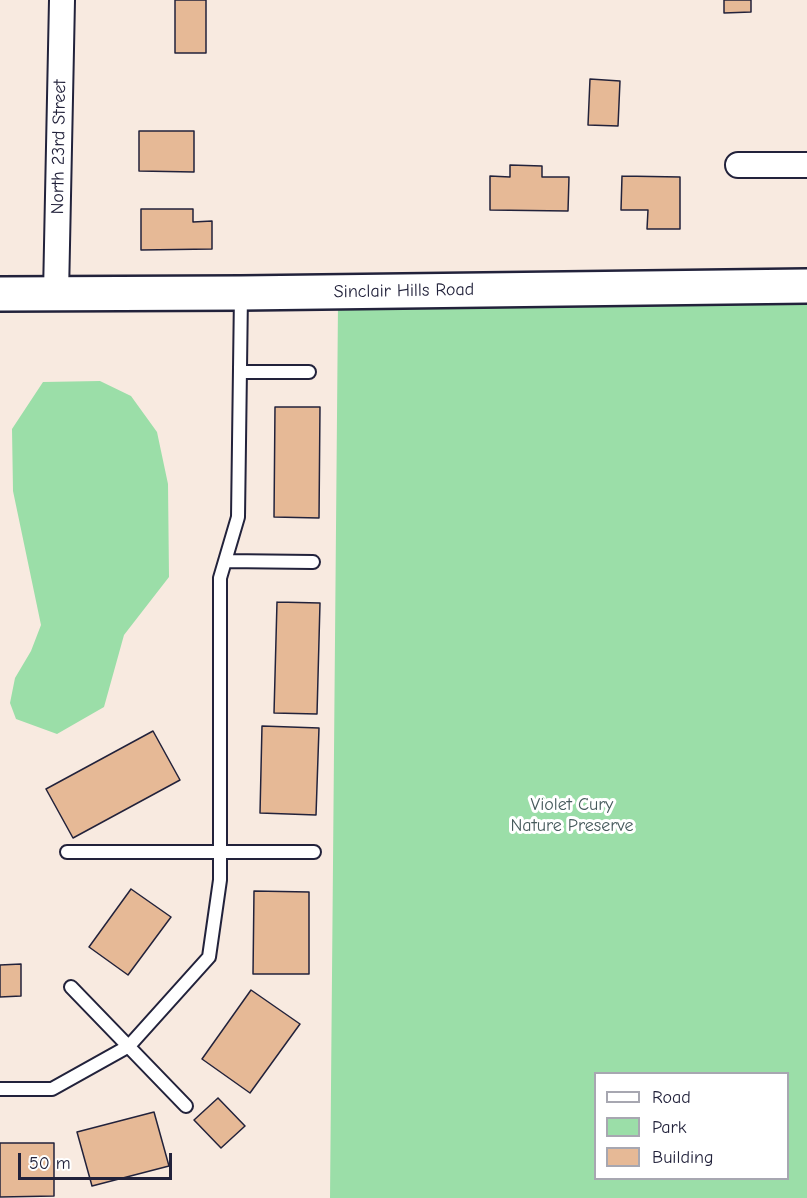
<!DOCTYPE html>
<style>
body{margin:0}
#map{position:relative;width:807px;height:1198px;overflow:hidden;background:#f8eae0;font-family:"Comic Neue",sans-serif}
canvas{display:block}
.legend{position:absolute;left:594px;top:1072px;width:195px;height:108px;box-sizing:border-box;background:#fff;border:2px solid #a7a7b1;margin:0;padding:8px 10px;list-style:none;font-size:18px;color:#22223b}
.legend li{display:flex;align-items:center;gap:12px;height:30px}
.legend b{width:30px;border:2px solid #a7a7b1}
.scale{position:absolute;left:18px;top:1153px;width:154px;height:27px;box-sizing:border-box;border:3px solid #22223b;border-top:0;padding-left:8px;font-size:18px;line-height:21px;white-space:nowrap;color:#22223b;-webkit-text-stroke:4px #fff;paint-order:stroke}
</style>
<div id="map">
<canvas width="807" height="1198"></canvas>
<ul class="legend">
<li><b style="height:8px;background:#fff"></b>Road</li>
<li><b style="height:16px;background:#9bdea8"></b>Park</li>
<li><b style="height:16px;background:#e6b996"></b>Building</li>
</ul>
<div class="scale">50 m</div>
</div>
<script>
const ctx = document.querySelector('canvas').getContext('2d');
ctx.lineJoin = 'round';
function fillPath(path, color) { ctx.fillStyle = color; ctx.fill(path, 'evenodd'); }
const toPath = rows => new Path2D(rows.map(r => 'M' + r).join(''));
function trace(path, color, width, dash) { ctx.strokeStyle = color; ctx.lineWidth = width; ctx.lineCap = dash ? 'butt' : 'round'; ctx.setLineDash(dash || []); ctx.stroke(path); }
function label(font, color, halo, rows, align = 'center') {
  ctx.font = font + ' "Comic Neue",sans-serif'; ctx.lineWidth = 6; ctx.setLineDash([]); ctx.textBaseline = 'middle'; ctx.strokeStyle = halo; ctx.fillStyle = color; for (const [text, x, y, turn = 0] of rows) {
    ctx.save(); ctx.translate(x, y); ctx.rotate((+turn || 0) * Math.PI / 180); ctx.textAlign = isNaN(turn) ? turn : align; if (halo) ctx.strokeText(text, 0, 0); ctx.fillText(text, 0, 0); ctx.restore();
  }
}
fillPath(toPath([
 [807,288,807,1198,330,1198,338,304],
 [596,1074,788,1074,788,1178,596,1178],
 [100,381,131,396,157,432,168,484,169,577,124,635,104,707,57,734,16,719,10,703,15,678,31,651,41,625,13,491,12,429,43,382]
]), '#9bdea8');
const building = toPath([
 [175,0,206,0,206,53,175,53,175,0],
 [724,0,751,0,751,12,724,13,724,0],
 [590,79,620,81,618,126,588,125,590,79],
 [139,131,194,131,194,172,139,171,139,131],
 [510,165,542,166,542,177,569,177,568,211,490,210,490,176,510,177,510,165],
 [622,176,680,177,680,229,647,229,648,210,621,210,622,176],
 [141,209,193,209,193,222,212,221,212,249,141,250,141,209],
 [275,407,320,407,319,518,274,517,275,407],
 [277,602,320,603,317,714,274,713,277,602],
 [262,726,319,728,316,815,260,813,262,726],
 [153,731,180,780,73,838,46,789,153,731],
 [131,889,171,917,128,975,89,947,131,889],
 [254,891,309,892,309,974,253,974,254,891],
 [21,964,21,996,0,997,0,965,21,964],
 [251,990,300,1024,250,1093,202,1059,251,990],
 [218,1098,245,1126,221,1148,194,1120,218,1098],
 [154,1112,169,1166,92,1186,77,1132,154,1112],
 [0,1143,54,1143,54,1196,0,1197,0,1143]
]);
fillPath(building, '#e6b996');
trace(building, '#22223b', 1.5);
const lane = toPath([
 [240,372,309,372],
 [225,561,313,562],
 [67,852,314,852],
 [71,987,186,1106],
 [0,1089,52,1089,129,1046,209,957,220,880,220,578,238,517,241,294]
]);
const street = toPath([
 [738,165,807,165],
 [56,294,62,0]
]);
const secondary = toPath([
 [0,294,241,293,807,286]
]);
trace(lane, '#22223b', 16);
trace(street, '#22223b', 28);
trace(secondary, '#22223b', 38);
trace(lane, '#fff', 12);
trace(street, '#fff', 24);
trace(secondary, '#fff', 33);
label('18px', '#22223b', '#fff', [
 ["North 23rd Street",59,147,-89],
 ["Sinclair Hills Road",404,291,-1]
]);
label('18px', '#465a5c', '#fff', [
 ["Violet Cury",572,805],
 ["Nature Preserve",572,826]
]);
</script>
